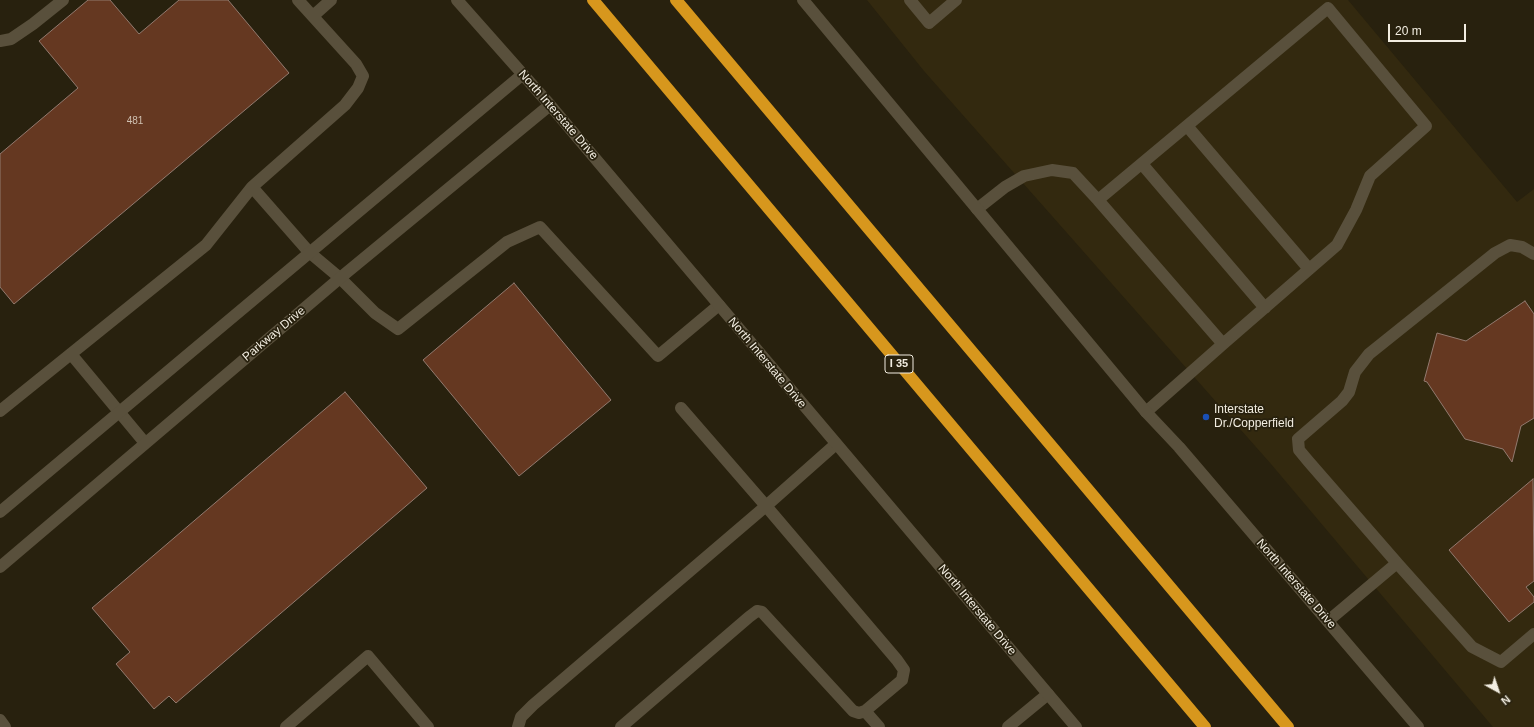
<!DOCTYPE html>
<style>
body{margin:0}
#map{position:relative;width:1534px;height:727px;overflow:hidden;background:#28210e;font-family:Arial,sans-serif}
canvas{display:block}
.north{position:absolute;left:1478px;top:671px;width:40px;height:40px;-webkit-text-stroke:3px #28210e;paint-order:stroke;rotate:140deg;font-size:11px;font-weight:700;line-height:16px;text-align:center;color:#f2ede1}
.north::after{content:'';display:block;margin:auto;width:14px;height:18px;background:#f2ede1;clip-path:polygon(50% 0,100% 100%,50% 72%,0 100%)}
.scale{position:absolute;left:1388px;top:24px;width:78px;height:18px;box-sizing:border-box;border:2px solid #f2ede1;border-top:0;padding-left:5px;font-size:12px;line-height:14px;white-space:nowrap;color:#f2ede1;-webkit-text-stroke:3px #28210e;paint-order:stroke}
</style>
<div id="map">
<canvas width="1534" height="727"></canvas>
<div class="north">N</div>
<div class="scale">20 m</div>
</div>
<script>
const ctx = document.querySelector('canvas').getContext('2d');
ctx.lineJoin = 'round';
function fillPath(path, color) { ctx.fillStyle = color; ctx.fill(path, 'evenodd'); }
const toPath = rows => new Path2D(rows.map(r => 'M' + r).join(''));
function trace(path, color, width, dash) { ctx.strokeStyle = color; ctx.lineWidth = width; ctx.lineCap = dash ? 'butt' : 'round'; ctx.setLineDash(dash || []); ctx.stroke(path); }
function label(font, color, halo, rows, align = 'center') {
  ctx.font = font + ' Arial,sans-serif'; ctx.lineWidth = 3.5; ctx.setLineDash([]); ctx.textBaseline = 'middle'; ctx.strokeStyle = halo; ctx.fillStyle = color; for (const [text, x, y, turn = 0] of rows) {
    ctx.save(); ctx.translate(x, y); ctx.rotate((+turn || 0) * Math.PI / 180); ctx.textAlign = isNaN(turn) ? turn : align; if (halo) ctx.strokeText(text, 0, 0); ctx.fillText(text, 0, 0); ctx.restore();
  }
}
fillPath(toPath([
 [867,0,1348,0,1517,202,1534,189,1534,727,1493,727,1271,464,924,71]
]), '#33290f');
const building = toPath([
 [88,0,110,0,139,34,179,0,228,0,289,73,14,304,0,287,0,154,78,88,39,41,88,0],
 [514,283,611,400,519,476,423,360,514,283],
 [1525,301,1534,314,1534,418,1521,426,1512,462,1503,449,1465,439,1427,382,1424,381,1437,333,1466,341,1525,301],
 [345,392,427,488,176,703,169,696,154,709,116,664,130,652,92,608,345,392],
 [1533,479,1534,581,1526,587,1534,597,1534,602,1509,622,1449,550,1533,479]
]);
fillPath(building, '#653821');
trace(building, '#927a6f', 1);
trace(toPath([
 [298,0,356,64,363,76,358,88,345,105,252,187,309,252,340,278,375,313,398,329,507,242,540,227,658,356,719,305],
 [910,0,929,23,956,0],
 [313,16,331,0],
 [0,41,11,39,33,24,63,0],
 [1187,126,1309,269],
 [1142,164,1265,308],
 [1098,200,1328,8,1426,126,1370,176,1356,210,1337,245,1223,344],
 [977,209,1005,187,1024,176,1052,170,1073,173,1098,200,1223,344,1146,412],
 [71,354,145,443],
 [0,411,206,245,252,187],
 [1397,563,1309,462,1299,450,1298,439,1342,401,1349,392,1355,372,1369,354,1495,253,1510,245,1522,247,1534,254],
 [1328,621,1397,563,1472,647,1501,662,1534,634],
 [865,711,879,727],
 [286,727,368,656,428,727],
 [518,727,521,717,533,705,766,506,681,408],
 [621,727,749,617,757,611,762,612,853,711,859,713,865,711,902,680,904,670,897,660,766,506,836,444],
 [1008,727,1048,694]
]), '#59503c', 12);
trace(toPath([
 [0,720,5,727]
]), '#59503c', 12);
trace(toPath([
 [457,0,550,105,1076,727],
 [803,0,1146,412,1179,447,1418,727],
 [0,512,523,74],
 [0,567,340,278,550,105]
]), '#59503c', 12);
trace(toPath([
 [593,0,1205,727],
 [676,0,1288,727]
]), '#d7971d', 12);
for (const [x, y, r, color] of [
 [1206,417,4,"#1a4fb4"]
]) { const dot = new Path2D(); dot.arc(x, y, r, 0, 2 * Math.PI); ctx.fillStyle = color; ctx.fill(dot); trace(dot, '#28210e', 1.5); }
label('10px', '#cfc0b1', null, [
 ["481",135,121]
]);
for (const [x, y, w] of [
 [899,364,28]
]) { const box = new Path2D(); box.roundRect(x - w / 2, y - 9, w, 18, 3); ctx.fillStyle = '#28210e'; ctx.fill(box); trace(box, '#f2ede1', 1); }
label('bold 11px', '#f2ede1', null, [
 ["I 35",899,364]
]);
label('12px', '#f2ede1', '#28210e', [
 ["North Interstate Drive",558,115,49],
 ["Parkway Drive",274,334,-40],
 ["North Interstate Drive",767,363,50],
 ["North Interstate Drive",1296,584,49],
 ["North Interstate Drive",977,610,50]
]);
label('12px', '#f2ede1', '#28210e', [
 ["Interstate",1214,410],
 ["Dr./Copperfield",1214,424]
], 'left');
</script>
